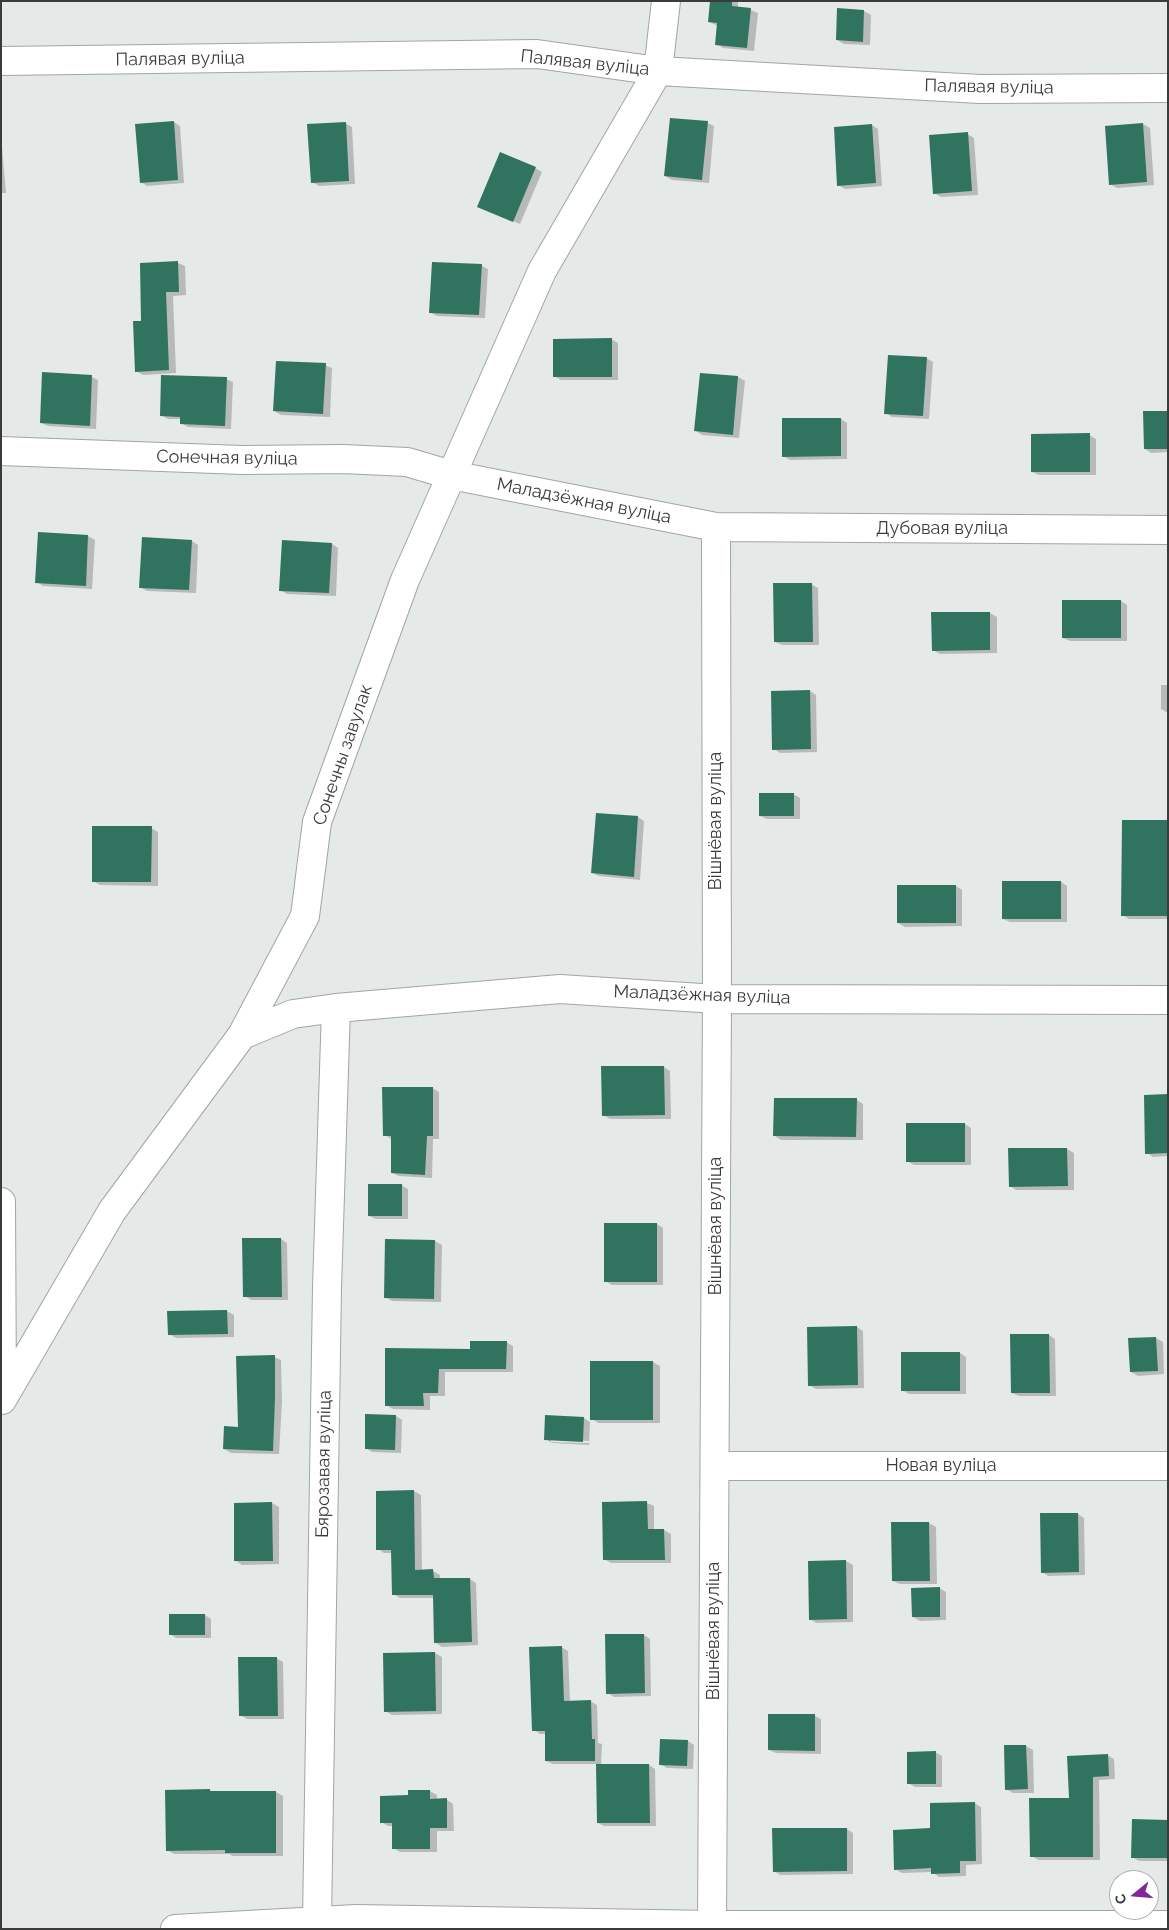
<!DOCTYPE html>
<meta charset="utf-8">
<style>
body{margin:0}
#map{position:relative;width:1169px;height:1930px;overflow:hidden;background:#e5e9e7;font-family:Raleway,sans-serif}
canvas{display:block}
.frame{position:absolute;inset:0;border:2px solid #3a3b3b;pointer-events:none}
.north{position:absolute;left:1109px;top:1870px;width:50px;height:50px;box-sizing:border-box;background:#fff;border:1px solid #b0b1b1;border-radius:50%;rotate:253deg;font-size:14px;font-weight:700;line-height:20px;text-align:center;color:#3a3b3b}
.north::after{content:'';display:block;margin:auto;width:18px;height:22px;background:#822895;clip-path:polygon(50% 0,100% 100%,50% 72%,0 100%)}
</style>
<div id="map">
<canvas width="1169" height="1930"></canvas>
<div class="frame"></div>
<div class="north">С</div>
</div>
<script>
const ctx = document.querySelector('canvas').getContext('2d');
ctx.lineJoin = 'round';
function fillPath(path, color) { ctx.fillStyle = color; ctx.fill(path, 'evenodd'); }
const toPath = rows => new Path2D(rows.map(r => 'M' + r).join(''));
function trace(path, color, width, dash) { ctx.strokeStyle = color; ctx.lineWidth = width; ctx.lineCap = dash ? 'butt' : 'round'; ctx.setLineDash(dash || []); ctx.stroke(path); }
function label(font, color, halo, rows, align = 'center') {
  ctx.font = font + ' Raleway,sans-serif'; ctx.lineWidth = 5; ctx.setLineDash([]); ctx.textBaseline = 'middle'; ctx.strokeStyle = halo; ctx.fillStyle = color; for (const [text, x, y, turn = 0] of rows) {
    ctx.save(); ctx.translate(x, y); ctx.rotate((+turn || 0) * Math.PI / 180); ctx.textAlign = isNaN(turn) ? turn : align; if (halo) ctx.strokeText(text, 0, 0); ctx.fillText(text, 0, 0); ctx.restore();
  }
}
fillPath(toPath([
 [712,1,738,1,738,8,751,10,758,13,754,51,723,48,716,44,718,26,709,22],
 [838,10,864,11,871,15,870,45,844,44,837,40],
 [174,122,180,126,184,183,147,186,141,182],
 [345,123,352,127,355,184,319,186,312,182],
 [707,123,714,126,709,183,672,180,665,176],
 [1143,124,1150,128,1154,185,1117,188,1110,184],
 [872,125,878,129,882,186,845,189,838,185],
 [967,134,974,138,978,195,941,197,934,193],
 [1,136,6,193,1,193],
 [535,168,542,172,520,224,486,210],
 [178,263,185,266,186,295,173,296,176,373,143,375,136,371,142,322,141,264],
 [482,266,488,269,485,318,437,316,430,312],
 [611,339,618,343,618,380,561,380,554,376],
 [926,358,933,362,929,419,892,417,886,413],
 [325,365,332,368,330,417,281,415,274,411],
 [701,374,738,377,745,381,739,438,702,435,696,431],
 [92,377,98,380,96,429,48,426,41,423],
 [226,379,233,382,231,429,188,427,181,423,181,419,168,419,161,415],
 [1168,412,1168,452,1151,453,1145,449],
 [841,419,847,423,847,459,790,460,783,456],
 [1089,435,1096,439,1096,475,1039,475,1032,472],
 [88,536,95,540,92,589,43,586,37,582],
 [192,541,198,545,196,593,147,591,140,587],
 [332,544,338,548,336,596,287,594,280,590],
 [811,584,818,588,819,645,782,645,775,642],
 [1121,601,1127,605,1127,641,1070,641,1063,638],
 [933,613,990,613,997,617,997,653,940,654,933,650],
 [1161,685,1168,685,1168,713,1161,709],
 [810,691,816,695,817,752,780,753,774,749],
 [793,794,800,798,800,819,767,819,760,816],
 [638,817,644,821,640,880,599,876,592,873],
 [1168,821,1168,919,1129,919,1122,915],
 [151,828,158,832,158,886,100,885,93,881],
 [1061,882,1067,886,1067,922,1010,922,1003,919],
 [956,886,962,890,962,926,905,927,898,923],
 [664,1067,670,1071,671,1119,610,1119,603,1115],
 [432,1088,439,1092,439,1139,433,1139,432,1178,399,1176,392,1173,391,1139,385,1135],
 [1168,1095,1168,1156,1153,1157,1147,1153],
 [857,1100,863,1104,863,1140,781,1140,775,1136],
 [965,1124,971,1128,971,1165,914,1165,907,1161],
 [1067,1149,1074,1153,1074,1190,1016,1190,1010,1186],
 [401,1185,408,1189,408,1219,376,1219,369,1216],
 [657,1224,663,1228,663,1285,612,1285,605,1281],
 [281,1239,287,1243,288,1300,251,1300,245,1296],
 [435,1241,442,1245,441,1302,392,1301,385,1297],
 [227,1311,234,1315,234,1337,176,1338,169,1334],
 [857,1327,863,1331,864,1388,816,1389,809,1385],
 [1049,1335,1055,1339,1056,1396,1019,1396,1012,1393],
 [1156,1338,1163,1342,1164,1374,1138,1376,1131,1372],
 [506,1342,513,1346,513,1372,445,1372,445,1396,430,1396,430,1410,393,1409,386,1405,386,1349,471,1350],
 [960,1353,966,1357,966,1394,909,1394,902,1390],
 [274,1357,281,1360,282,1402,279,1454,231,1453,224,1449,239,1428],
 [592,1362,653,1362,660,1366,660,1423,598,1423,592,1419],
 [396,1416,402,1420,401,1453,372,1452,366,1448],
 [584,1418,590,1422,589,1445,552,1443,546,1439],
 [551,1439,589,1441,589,1443,551,1442],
 [414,1491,421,1495,422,1571,433,1571,440,1575,440,1579,470,1579,476,1583,478,1645,442,1647,436,1643,434,1598,400,1598,393,1594,392,1553,384,1553,378,1549,377,1492],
 [272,1503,279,1507,279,1564,242,1565,236,1561],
 [647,1503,654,1506,654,1530,664,1530,671,1534,671,1563,611,1563,604,1559],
 [1078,1514,1084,1518,1085,1575,1048,1576,1042,1572],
 [892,1523,929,1523,936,1527,937,1584,900,1584,893,1581],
 [846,1561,853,1565,853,1622,816,1623,810,1619],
 [939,1588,946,1592,946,1620,920,1621,913,1617],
 [205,1615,211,1619,211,1638,176,1638,170,1634],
 [644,1635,650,1639,651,1696,614,1697,608,1693],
 [561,1647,568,1651,570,1702,590,1701,597,1705,598,1743,602,1744,601,1766,649,1765,655,1769,656,1826,604,1826,598,1823,597,1764,553,1764,546,1761,546,1734,540,1734,534,1730],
 [435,1653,442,1657,442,1714,392,1715,385,1711],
 [276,1658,283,1662,284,1719,247,1719,240,1715],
 [815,1716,821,1719,821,1754,776,1753,769,1750],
 [688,1741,694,1745,693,1769,667,1768,660,1764],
 [1005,1746,1026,1746,1033,1750,1034,1793,1013,1793,1006,1789],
 [935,1752,942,1756,942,1787,915,1787,908,1783],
 [1107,1755,1114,1759,1115,1779,1099,1780,1100,1860,1038,1860,1032,1856,1070,1799],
 [210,1790,213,1792,276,1792,283,1796,283,1856,233,1856,229,1854,174,1854,167,1850],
 [410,1791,430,1791,437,1795,437,1800,447,1800,453,1804,454,1831,437,1831,437,1852,400,1852,393,1848,393,1826,388,1826,381,1822,410,1797],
 [974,1803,981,1807,982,1864,966,1865,966,1876,939,1877,932,1872,902,1873,895,1869,932,1830],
 [1168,1821,1168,1861,1139,1861,1132,1857],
 [847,1829,853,1833,853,1874,780,1875,774,1871]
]), '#0003');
fillPath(toPath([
 [710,1,732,1,732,6,751,8,747,48,715,45,717,23,708,22],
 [837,8,864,10,863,42,836,40],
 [670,118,708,121,702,180,664,176],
 [174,121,178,180,140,183,135,124],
 [346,122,349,181,311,183,307,124],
 [1143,123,1147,182,1109,185,1105,126],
 [872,124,876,183,837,186,834,127],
 [968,132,972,191,933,194,929,135],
 [500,152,536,167,513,222,477,207],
 [178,261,179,292,166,292,169,370,135,372,133,321,141,321,140,263],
 [432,262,482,264,479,315,429,313],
 [612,338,612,377,553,377,553,339],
 [888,355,927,357,923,416,884,414],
 [276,361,326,363,323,414,273,411],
 [42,372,92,375,90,426,40,423],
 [700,373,738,376,733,435,694,431],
 [161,375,227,377,225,426,180,424,180,417,160,416],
 [1143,411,1168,411,1168,449,1144,449],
 [782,418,841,418,841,456,782,457],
 [1090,433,1090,472,1031,472,1031,434],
 [38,532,88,535,86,586,35,583],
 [142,537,192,540,189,590,139,588],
 [282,540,332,543,329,593,279,591],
 [773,583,812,583,813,642,774,642],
 [1062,600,1121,600,1121,638,1062,638],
 [931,612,990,612,990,650,932,651],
 [810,690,811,749,772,750,771,691],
 [759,793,794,793,794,816,759,816],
 [596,813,638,816,634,877,591,873],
 [1122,820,1168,820,1168,916,1121,916],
 [92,826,152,826,151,882,92,882],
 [1002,881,1061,881,1061,919,1002,919],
 [897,885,956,885,956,923,897,923],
 [601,1066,664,1066,665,1115,602,1116],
 [382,1087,433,1087,433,1136,427,1136,425,1175,391,1173,391,1136,383,1136],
 [1168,1094,1168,1153,1145,1154,1144,1095],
 [774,1098,857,1098,856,1137,773,1136],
 [906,1123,965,1123,965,1162,906,1162],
 [1008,1148,1067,1148,1068,1186,1009,1187],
 [368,1184,402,1184,402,1216,368,1216],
 [604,1223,657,1223,657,1282,604,1282],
 [242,1238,281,1238,282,1297,243,1297],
 [385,1239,435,1240,434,1299,384,1298],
 [227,1310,228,1334,168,1335,167,1311],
 [857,1326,858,1385,808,1386,807,1327],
 [1010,1334,1049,1334,1050,1393,1011,1393],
 [1156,1337,1158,1371,1130,1372,1128,1338],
 [470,1341,507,1341,506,1369,439,1369,438,1393,423,1393,424,1406,385,1406,385,1348,470,1349],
 [901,1352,960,1352,960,1391,901,1391],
 [275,1355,275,1398,273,1451,223,1449,224,1426,238,1427,236,1356],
 [590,1361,653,1361,653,1420,590,1420],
 [365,1414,396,1415,395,1450,365,1449],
 [545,1415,584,1417,583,1442,544,1440],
 [414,1490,415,1570,433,1569,434,1578,470,1578,472,1642,434,1643,433,1595,392,1595,391,1550,376,1550,376,1491],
 [647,1501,648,1529,664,1529,665,1560,603,1560,602,1502],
 [272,1502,273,1561,234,1561,234,1503],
 [1040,1513,1078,1513,1079,1572,1041,1573],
 [891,1522,929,1522,930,1581,892,1581],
 [846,1560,847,1619,809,1620,808,1561],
 [940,1587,940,1617,912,1617,911,1588],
 [169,1614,205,1614,205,1635,169,1635],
 [605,1634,644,1634,645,1693,606,1694],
 [562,1646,564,1701,591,1700,592,1739,595,1739,595,1761,545,1761,545,1731,532,1731,529,1647],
 [435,1652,436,1711,384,1712,383,1653],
 [238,1657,277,1657,278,1716,239,1716],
 [768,1714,815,1714,815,1751,768,1750],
 [660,1739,688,1740,687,1766,659,1765],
 [1004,1745,1026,1745,1028,1789,1005,1790],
 [936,1751,936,1784,907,1784,907,1752],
 [1108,1754,1109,1776,1093,1777,1093,1857,1030,1857,1029,1798,1069,1798,1067,1756],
 [596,1764,649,1764,650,1823,597,1823],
 [210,1789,210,1791,276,1791,276,1853,225,1853,225,1850,166,1851,165,1790],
 [408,1790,430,1790,430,1799,447,1798,447,1828,430,1828,430,1849,392,1849,392,1823,380,1823,380,1796,408,1795],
 [975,1802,976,1861,960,1861,960,1873,931,1874,931,1868,894,1870,893,1830,930,1828,930,1803],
 [1132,1819,1168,1820,1168,1858,1131,1858],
 [772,1828,847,1828,847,1871,773,1872]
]), '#30745f');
const minor = toPath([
 [1,61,537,54,658,71,980,89,1168,88],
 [1,451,242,460,343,459,407,462,451,475,716,527,1168,530],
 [242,1035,293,1014,336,1008,560,989,717,999,1168,1000],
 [1,1202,2,1400],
 [2,1400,112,1211,242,1035,305,916,317,822,405,580,542,271,658,71,666,1],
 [715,1466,1168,1466],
 [317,1921,327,1288,336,1008],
 [712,1925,717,999,716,527],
 [175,1929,356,1919,712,1925,1168,1925]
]);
trace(minor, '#a1a5a3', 30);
trace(minor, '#fff', 28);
label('18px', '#3a3b3b', '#fff', [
 ["Палявая вуліца",180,59,-1],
 ["Палявая вуліца",585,63,6],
 ["Палявая вуліца",989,87,1],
 ["Сонечная вуліца",227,458,1],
 ["Маладзёжная вуліца",584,501,11],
 ["Дубовая вуліца",942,529],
 ["Сонечны завулак",343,755,-71],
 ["Вішнёвая вуліца",716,821,-90],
 ["Маладзёжная вуліца",702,995,2],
 ["Вішнёвая вуліца",716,1226,-90],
 ["Бярозавая вуліца",324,1464,-89],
 ["Новая вуліца",941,1466],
 ["Вішнёвая вуліца",714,1631,-90]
]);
</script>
